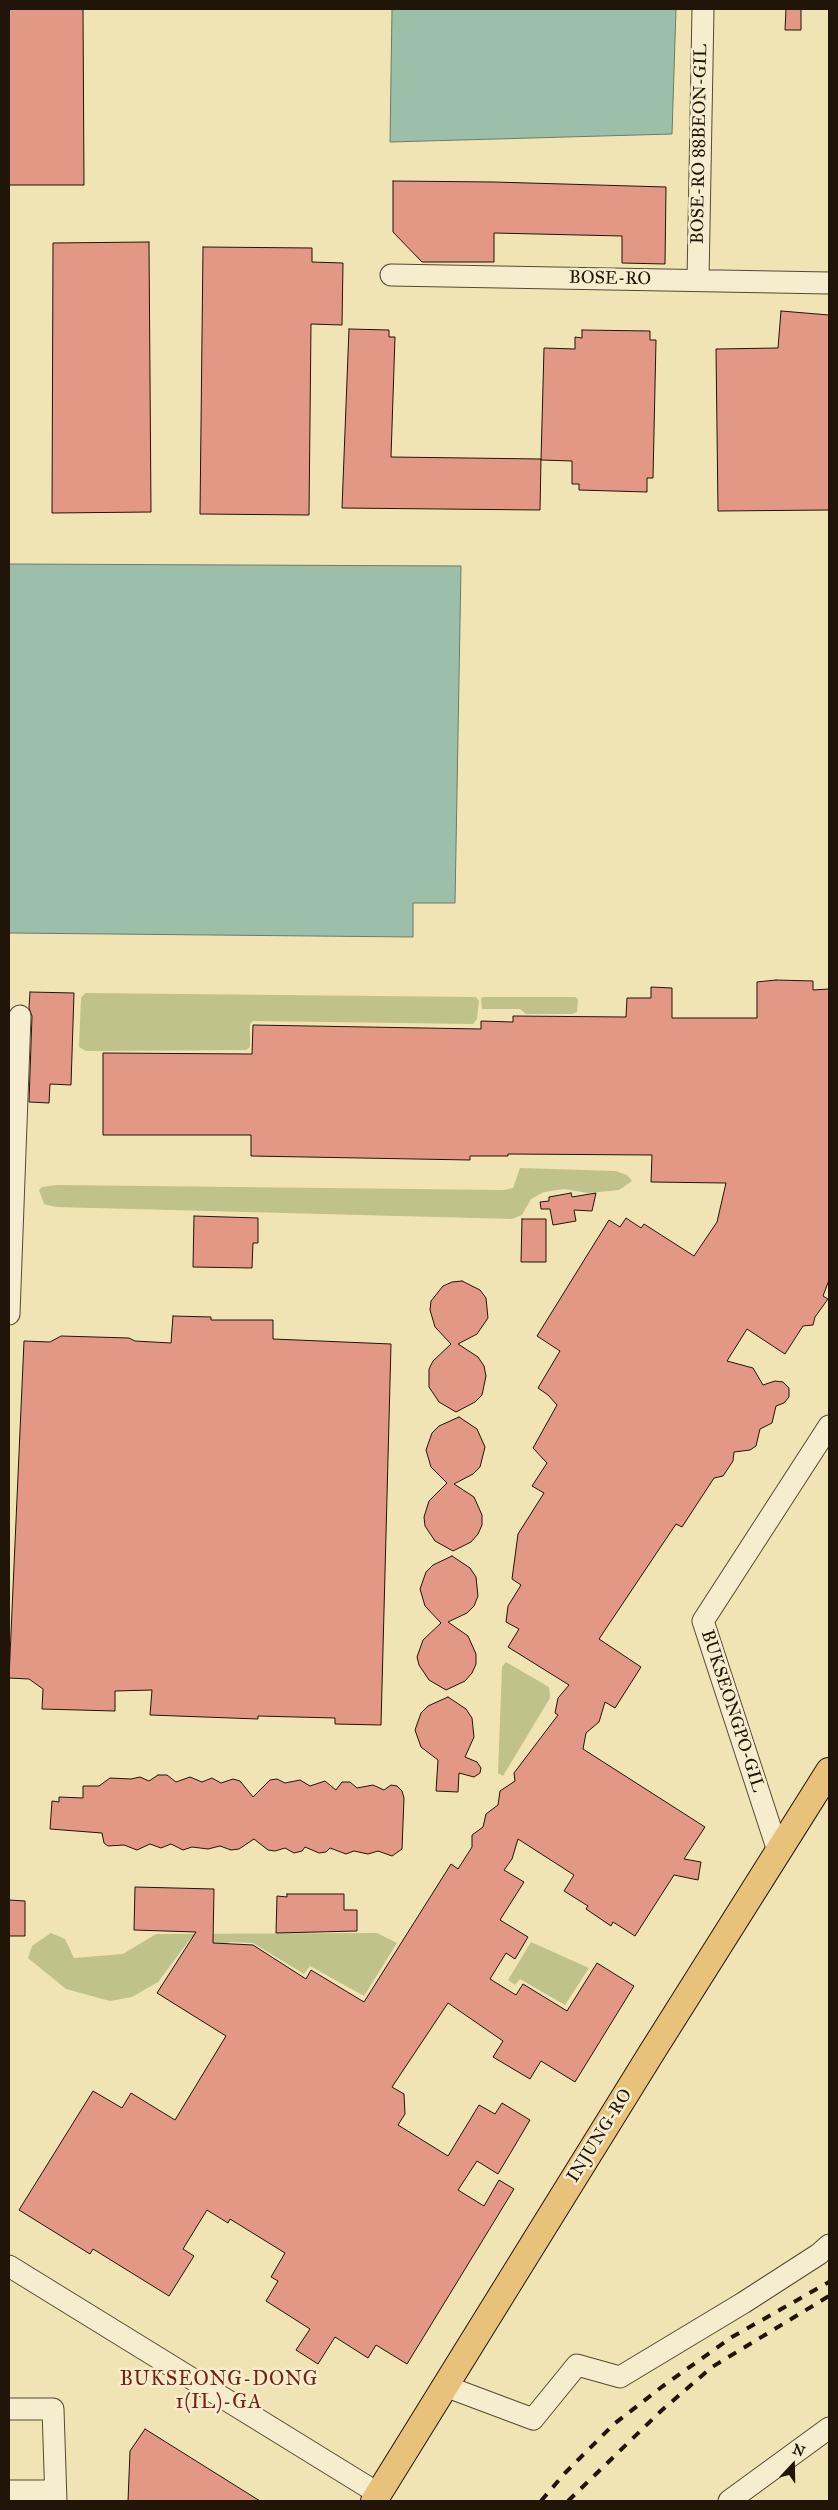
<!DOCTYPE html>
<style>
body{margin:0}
#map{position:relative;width:838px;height:2510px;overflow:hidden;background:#f1e4b4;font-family:"IM FELL Great Primer",serif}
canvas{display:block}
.frame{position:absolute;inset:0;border:10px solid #201508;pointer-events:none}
.north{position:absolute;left:768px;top:2440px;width:50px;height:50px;-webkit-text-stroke:4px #f6edce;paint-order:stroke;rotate:21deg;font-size:14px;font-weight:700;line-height:20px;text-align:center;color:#201508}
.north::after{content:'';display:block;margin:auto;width:18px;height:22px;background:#201508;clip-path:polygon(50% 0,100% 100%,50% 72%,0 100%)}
</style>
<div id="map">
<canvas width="838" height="2510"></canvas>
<div class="frame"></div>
<div class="north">N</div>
</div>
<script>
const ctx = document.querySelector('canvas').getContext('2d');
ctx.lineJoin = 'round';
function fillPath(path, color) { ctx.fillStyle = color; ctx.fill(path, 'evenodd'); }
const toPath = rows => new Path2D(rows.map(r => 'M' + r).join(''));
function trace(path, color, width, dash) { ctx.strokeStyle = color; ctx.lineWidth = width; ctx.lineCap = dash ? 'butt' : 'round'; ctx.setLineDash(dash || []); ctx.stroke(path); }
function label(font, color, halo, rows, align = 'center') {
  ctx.font = font + ' "IM FELL Great Primer",serif'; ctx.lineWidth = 5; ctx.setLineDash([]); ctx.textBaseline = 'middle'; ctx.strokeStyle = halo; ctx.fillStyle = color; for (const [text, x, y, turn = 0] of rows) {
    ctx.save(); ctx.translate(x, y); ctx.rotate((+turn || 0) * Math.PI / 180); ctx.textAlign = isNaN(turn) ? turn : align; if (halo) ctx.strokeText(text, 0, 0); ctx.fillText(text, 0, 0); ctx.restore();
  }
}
fillPath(toPath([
 [85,993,476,997,479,1001,477,1019,473,1024,253,1021,250,1024,250,1047,246,1050,86,1051,79,1047,81,998],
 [483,997,575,997,578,999,577,1012,572,1014,526,1014,520,1009,482,1009,481,999],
 [520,1168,616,1171,627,1175,632,1181,619,1190,588,1193,564,1189,544,1192,531,1199,522,1215,512,1219,56,1207,44,1204,39,1190,42,1187,57,1185,504,1190,513,1188],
 [506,1662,549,1687,550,1698,503,1776,498,1773,502,1667],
 [51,1933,65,1939,74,1958,123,1954,156,1934,377,1933,397,1943,364,1996,310,1966,304,1974,253,1943,229,1942,220,1955,191,1938,158,1982,132,1997,110,2001,66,1989,28,1958,32,1946],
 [531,1942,589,1968,565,2005,520,1979,515,1985,508,1980]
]), '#bfc28a');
const water = toPath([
 [392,9,676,9,672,134,390,142,392,9],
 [9,564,461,566,455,903,413,903,413,937,10,933,9,937,9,564]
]);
fillPath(water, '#9bbfa9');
trace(water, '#6a7b69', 1);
const building = toPath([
 [9,9,83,9,84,185,9,185,9,9],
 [786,9,801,9,801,30,785,30,786,9],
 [393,181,494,182,666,187,665,264,622,263,622,236,494,233,494,262,422,262,393,232,393,181],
 [149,242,151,512,52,513,53,243,149,242],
 [203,247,312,248,312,262,343,263,342,325,311,324,309,515,200,514,203,247],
 [781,311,829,315,829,510,718,511,716,349,778,348,781,311],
 [349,329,389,330,389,337,395,337,391,457,541,459,540,510,342,508,349,329],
 [582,330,650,331,650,340,656,340,653,478,647,478,647,492,579,490,579,484,572,484,572,461,541,460,544,348,575,349,575,337,582,338,582,330],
 [776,980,813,981,813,990,829,989,829,1280,823,1296,828,1299,815,1317,813,1325,803,1326,785,1354,747,1329,727,1361,753,1368,763,1385,775,1381,783,1382,789,1388,789,1397,784,1403,776,1406,772,1423,760,1429,756,1446,750,1450,734,1452,733,1461,723,1476,714,1478,682,1527,676,1524,599,1639,641,1667,615,1708,605,1702,599,1722,586,1733,583,1749,705,1827,684,1859,701,1862,698,1880,674,1875,635,1936,613,1922,611,1926,586,1909,588,1906,564,1891,574,1875,518,1839,512,1859,504,1870,524,1882,500,1920,528,1937,515,1959,506,1953,490,1979,516,1995,523,1984,567,2011,597,1963,634,1986,575,2082,541,2061,530,2079,493,2057,503,2041,448,2003,392,2087,404,2094,405,2114,398,2125,448,2156,479,2105,495,2114,502,2103,530,2120,498,2174,477,2161,458,2190,484,2206,499,2180,514,2189,407,2364,376,2345,368,2358,335,2337,318,2364,296,2350,310,2329,266,2301,278,2281,271,2277,285,2253,230,2219,228,2223,207,2210,183,2249,194,2256,169,2296,93,2249,90,2254,19,2210,93,2091,122,2108,131,2093,175,2120,226,2036,157,1993,196,1932,134,1930,135,1887,214,1889,213,1943,253,1945,306,1979,311,1970,364,2002,451,1864,458,1869,472,1847,472,1835,483,1827,486,1814,498,1805,500,1791,515,1781,514,1773,558,1715,555,1713,558,1698,569,1685,508,1647,519,1629,506,1622,508,1606,521,1585,512,1579,518,1534,544,1493,532,1486,547,1463,533,1448,557,1405,548,1395,538,1388,560,1351,537,1336,609,1220,620,1227,626,1218,641,1228,644,1224,694,1256,717,1222,726,1183,651,1182,652,1155,508,1154,508,1156,470,1156,470,1160,251,1156,251,1135,103,1135,103,1053,252,1054,253,1025,481,1029,481,1021,513,1022,513,1016,626,1017,627,998,651,998,651,987,672,988,672,1018,757,1018,757,982,776,980],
 [30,992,74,993,71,1085,50,1084,49,1103,29,1102,32,1016,29,1008,30,992],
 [571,1193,572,1197,596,1193,592,1211,574,1210,576,1221,553,1225,550,1209,541,1209,540,1202,549,1201,549,1197,571,1193],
 [194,1216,258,1218,258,1243,253,1243,252,1268,193,1267,194,1216],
 [522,1219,546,1219,546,1262,521,1262,522,1219],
 [462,1281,480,1290,486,1298,488,1318,477,1334,458,1344,478,1357,484,1366,486,1376,482,1395,475,1402,456,1412,439,1402,429,1387,429,1369,433,1361,451,1344,435,1327,430,1310,431,1301,443,1286,452,1282,462,1281],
 [173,1316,211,1317,211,1320,273,1320,273,1339,391,1344,381,1725,335,1724,335,1718,258,1716,258,1719,150,1715,152,1690,115,1691,115,1711,42,1709,43,1689,29,1679,9,1678,24,1341,50,1342,61,1336,129,1338,135,1341,171,1343,173,1316],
 [459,1417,477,1429,485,1447,480,1467,473,1474,454,1484,474,1497,482,1515,482,1525,478,1534,471,1542,453,1551,435,1541,425,1526,424,1517,429,1501,447,1483,431,1467,426,1450,432,1433,439,1426,459,1417],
 [452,1556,470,1568,476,1577,478,1596,474,1606,467,1613,448,1622,468,1636,476,1654,476,1664,472,1673,465,1681,446,1690,429,1680,419,1665,417,1657,423,1640,441,1623,425,1606,420,1589,426,1572,433,1565,452,1556],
 [448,1697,466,1709,472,1718,474,1737,465,1757,477,1762,481,1768,480,1773,474,1777,459,1773,458,1792,436,1791,438,1760,421,1747,415,1730,421,1713,428,1706,448,1697],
 [158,1775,167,1775,176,1782,190,1777,202,1782,212,1778,221,1783,233,1779,240,1781,253,1797,270,1780,277,1779,285,1783,300,1780,310,1786,325,1781,336,1790,342,1782,350,1782,357,1788,373,1785,384,1790,391,1785,397,1786,402,1791,404,1798,402,1849,392,1856,378,1851,368,1854,354,1851,346,1854,330,1848,326,1852,319,1853,305,1847,302,1851,294,1853,285,1848,275,1851,268,1850,254,1839,239,1849,231,1850,220,1846,208,1849,192,1847,183,1850,171,1844,161,1848,150,1844,137,1850,124,1845,108,1846,104,1843,102,1833,50,1829,52,1801,59,1802,59,1797,83,1798,83,1786,99,1786,110,1778,131,1779,140,1777,149,1781,158,1775],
 [287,1894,344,1894,344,1910,357,1910,357,1931,276,1933,277,1896,287,1897,287,1894],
 [9,1900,25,1901,25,1936,9,1936,9,1900],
 [145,2429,260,2501,128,2501,130,2451,145,2429]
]);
fillPath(building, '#e39785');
trace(building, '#201508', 1);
const minor = toPath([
 [391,275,829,283],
 [698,280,703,9],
 [9,1314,20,1016],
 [778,1851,703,1621,829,1426],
 [9,2266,379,2494],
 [445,2386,533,2419,577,2365,620,2377,743,2303,819,2254,829,2245],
 [9,2409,53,2409,56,2501],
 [9,2491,55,2491],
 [729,2501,829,2428]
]);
const major = toPath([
 [374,2501,652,2052,829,1771]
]);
trace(minor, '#544933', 23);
trace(major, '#201508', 28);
trace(minor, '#f6edce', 21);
trace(major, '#e8c27a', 26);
trace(toPath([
 [541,2501,565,2473,614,2424,663,2386,732,2337,829,2282],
 [568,2501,661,2411,712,2367,829,2296]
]), '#201508', 4, [9, 9]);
label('18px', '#201508', '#f6edce', [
 ["BOSE-RO 88BEON-GIL",700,144,-89],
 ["BOSE-RO",610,279,1],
 ["BUKSEONGPO-GIL",732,1711,72],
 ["INJUNG-RO",600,2136,-58]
]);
ctx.letterSpacing = '1px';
label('20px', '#7a1f14', '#f6edce', [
 ["BUKSEONG-DONG",219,2380],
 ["1(IL)-GA",219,2403]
]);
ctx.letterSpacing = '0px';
</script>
